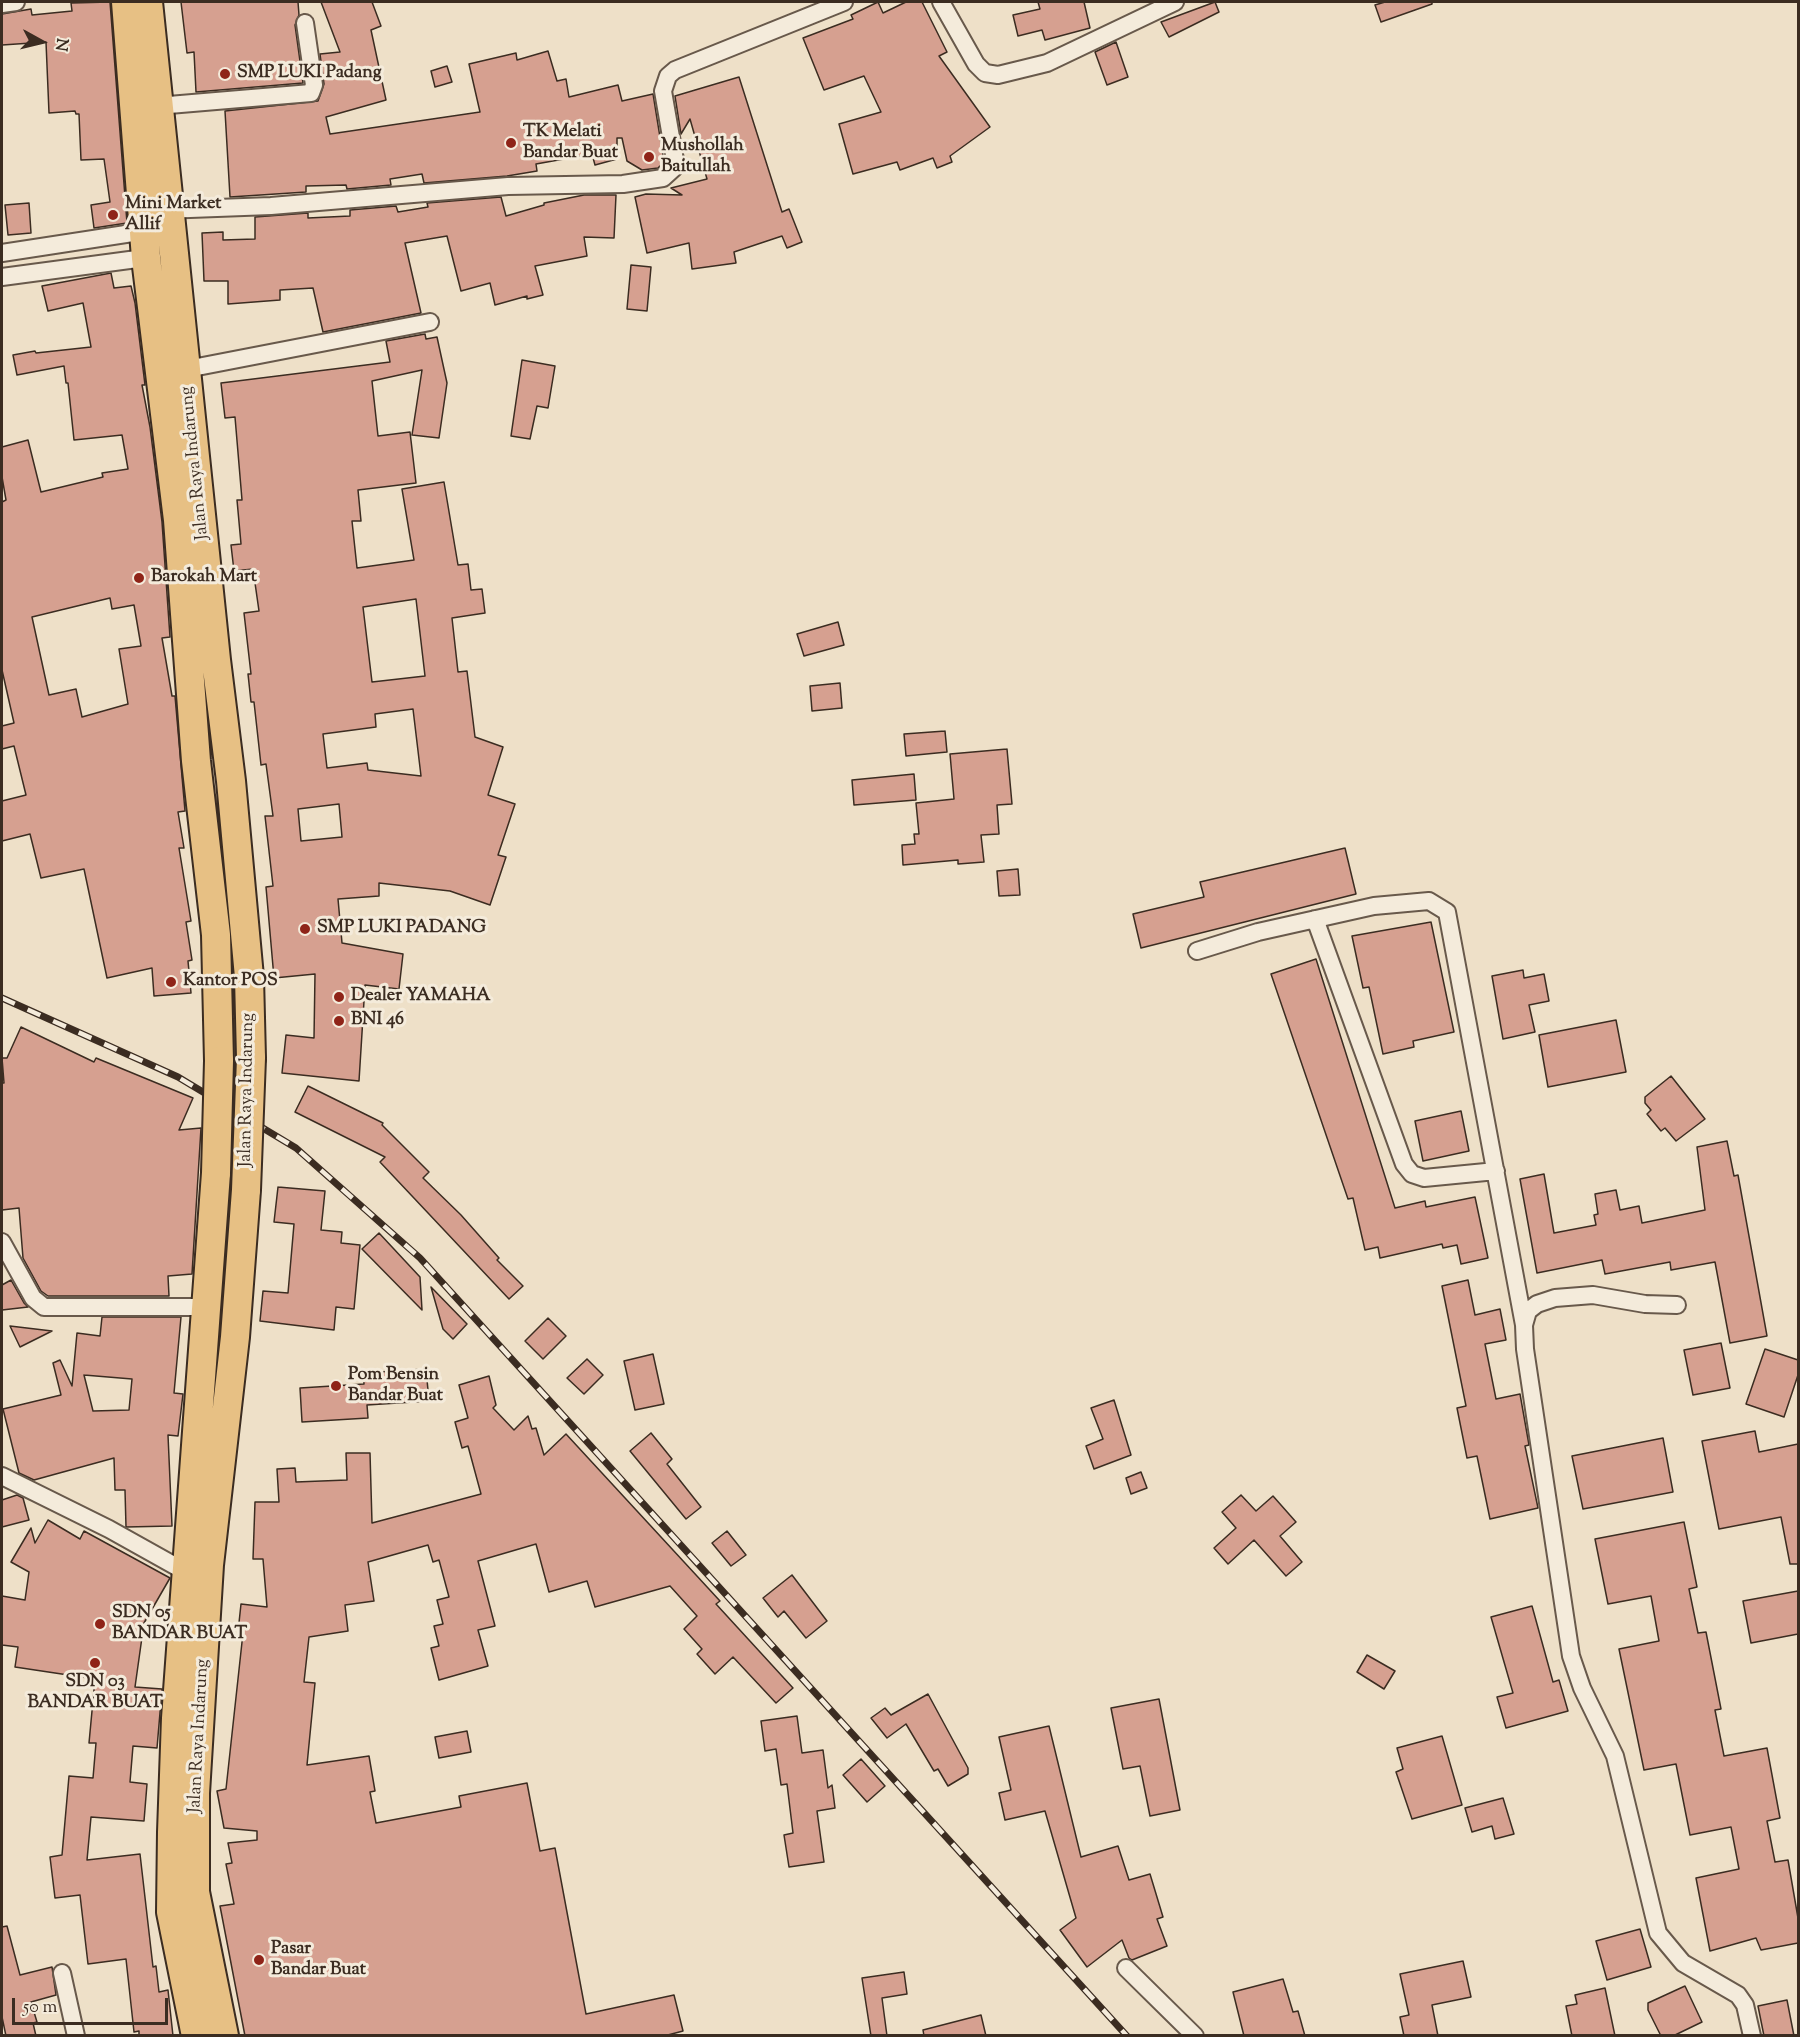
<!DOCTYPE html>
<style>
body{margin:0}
#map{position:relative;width:1800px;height:2037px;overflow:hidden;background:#eee0c8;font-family:"Sorts Mill Goudy",serif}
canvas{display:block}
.frame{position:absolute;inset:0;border:3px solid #3b2c21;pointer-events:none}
.north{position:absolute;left:12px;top:12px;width:60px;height:60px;-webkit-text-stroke:4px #f4ebdb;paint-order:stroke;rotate:98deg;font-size:16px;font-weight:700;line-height:24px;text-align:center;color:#3b2c21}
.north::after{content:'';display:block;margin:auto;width:21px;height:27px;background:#3b2c21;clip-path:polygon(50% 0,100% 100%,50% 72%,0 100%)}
.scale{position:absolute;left:12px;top:1998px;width:156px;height:27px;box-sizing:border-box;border:3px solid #3b2c21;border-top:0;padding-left:8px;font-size:18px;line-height:21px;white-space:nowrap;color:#3b2c21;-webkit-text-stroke:4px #f4ebdb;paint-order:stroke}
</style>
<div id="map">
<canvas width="1800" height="2037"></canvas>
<div class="frame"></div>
<div class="north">N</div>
<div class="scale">50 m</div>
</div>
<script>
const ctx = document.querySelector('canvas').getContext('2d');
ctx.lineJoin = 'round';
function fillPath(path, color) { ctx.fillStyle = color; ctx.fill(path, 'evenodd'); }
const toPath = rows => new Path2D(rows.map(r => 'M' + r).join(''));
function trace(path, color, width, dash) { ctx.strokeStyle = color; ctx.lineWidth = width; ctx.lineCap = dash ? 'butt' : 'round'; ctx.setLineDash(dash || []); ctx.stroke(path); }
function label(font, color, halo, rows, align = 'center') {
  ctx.font = font + ' "Sorts Mill Goudy",serif'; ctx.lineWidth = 6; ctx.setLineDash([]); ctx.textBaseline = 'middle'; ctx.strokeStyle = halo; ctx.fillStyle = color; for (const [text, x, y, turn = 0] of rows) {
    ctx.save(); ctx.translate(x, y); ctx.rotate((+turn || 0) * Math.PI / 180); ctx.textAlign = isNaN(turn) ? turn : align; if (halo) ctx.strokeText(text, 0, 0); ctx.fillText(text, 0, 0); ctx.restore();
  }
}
const building = toPath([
 [110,2,127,223,94,228,91,205,110,202,104,159,81,160,79,114,76,114,75,111,49,113,46,42,2,45,2,14,31,9,32,15,72,11,71,3,110,2],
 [181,2,298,2,299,15,295,25,303,83,196,92,194,52,187,53,181,2],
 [321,2,372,2,381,26,371,30,386,100,326,117,330,134,480,112,469,64,516,53,517,60,548,51,557,81,566,79,569,97,618,85,622,101,653,94,664,162,658,168,642,170,627,161,622,138,617,138,617,159,595,165,592,154,536,164,537,171,507,176,424,183,422,174,390,179,391,185,347,189,346,185,306,186,306,192,230,197,225,111,318,101,324,84,320,54,340,52,321,2],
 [878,2,883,13,906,2,922,2,947,52,939,56,990,127,950,156,952,162,937,168,933,158,900,170,897,162,853,174,839,124,881,112,864,76,824,90,803,38,853,19,851,15,878,2],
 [1038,2,1084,2,1090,28,1045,40,1042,30,1018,36,1013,15,1040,9,1038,2],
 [1215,2,1219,12,1169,37,1161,22,1215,2],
 [1385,2,1432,2,1432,4,1381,22,1375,5,1385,2],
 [1116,42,1128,77,1107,85,1095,52,1116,42],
 [447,66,452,82,435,87,431,71,447,66],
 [739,77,782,212,789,209,802,242,787,248,782,236,734,252,736,263,692,269,689,243,647,253,635,197,646,194,682,195,671,188,707,179,690,119,681,134,675,96,739,77],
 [584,195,616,195,614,238,584,237,587,256,535,266,543,295,527,299,527,296,495,305,490,283,461,291,447,236,405,243,421,313,323,332,313,288,280,290,280,300,228,304,228,281,204,281,202,233,223,232,223,240,255,239,255,217,308,213,308,218,350,216,350,210,396,206,398,212,428,207,427,203,501,197,506,216,544,205,544,203,584,195],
 [29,203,31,233,8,235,5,205,29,203],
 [631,265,651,267,647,311,627,309,631,265],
 [111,273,114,288,131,286,135,303,145,385,142,385,150,427,162,522,170,637,162,638,172,696,175,696,185,811,178,812,184,848,179,848,191,921,186,922,192,960,188,961,191,993,154,996,152,968,107,978,84,869,41,878,30,834,2,841,2,801,26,795,14,746,2,749,2,726,14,723,2,670,2,502,6,500,2,477,2,447,28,440,41,492,103,477,102,473,128,469,122,435,74,440,68,383,66,383,64,366,17,375,13,355,35,351,36,353,91,347,83,303,48,311,42,286,111,273],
 [110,598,112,609,134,605,141,646,119,649,128,704,82,717,76,689,49,695,32,617,110,598],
 [425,334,426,339,437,337,447,383,439,438,412,435,422,370,372,381,378,436,410,432,416,483,358,490,361,521,352,521,357,568,414,560,402,489,444,482,458,565,468,564,471,590,482,589,485,613,452,618,458,672,467,671,475,737,503,747,488,795,515,804,498,855,506,857,490,905,450,891,379,883,379,896,338,899,342,943,403,954,399,989,365,985,359,1081,282,1073,286,1035,314,1038,315,974,274,978,266,887,273,886,265,816,273,816,266,764,261,765,254,702,251,702,248,674,251,674,244,613,259,611,253,569,234,571,231,545,241,544,237,500,242,500,235,417,225,418,221,383,390,362,386,341,425,334],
 [416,599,425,676,372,682,363,607,416,599],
 [413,709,421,776,368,770,367,763,327,768,323,734,376,727,375,714,413,709],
 [339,804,342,837,301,841,298,809,339,804],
 [522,360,555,366,548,408,537,406,530,439,511,436,522,360],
 [838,622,844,645,804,656,797,634,838,622],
 [840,683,842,708,812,711,810,686,840,683],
 [945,731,947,752,906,756,904,734,945,731],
 [1007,749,1012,804,997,805,999,834,981,835,984,862,958,864,958,860,903,865,902,845,915,844,914,834,919,834,916,803,954,799,950,754,1007,749],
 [914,774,916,800,854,805,852,780,914,774],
 [1345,848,1356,894,1141,948,1133,914,1204,897,1200,882,1345,848],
 [1018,869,1020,895,999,896,997,871,1018,869],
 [1431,922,1454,1032,1413,1041,1414,1047,1383,1054,1369,987,1363,988,1352,936,1431,922],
 [1316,959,1395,1208,1425,1201,1426,1207,1475,1197,1488,1258,1461,1264,1457,1245,1443,1248,1442,1244,1380,1258,1378,1247,1365,1250,1353,1198,1348,1199,1271,974,1316,959],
 [1523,970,1524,978,1544,974,1549,1001,1529,1005,1535,1032,1503,1039,1492,976,1523,970],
 [1616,1020,1626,1072,1548,1087,1539,1035,1616,1020],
 [21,1027,94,1062,96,1058,193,1098,179,1130,201,1128,192,1274,168,1276,169,1296,48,1296,41,1291,23,1258,19,1208,2,1210,2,1083,4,1083,2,1058,7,1058,21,1027],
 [1671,1076,1705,1119,1676,1141,1665,1128,1661,1131,1647,1114,1651,1110,1645,1103,1645,1097,1671,1076],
 [308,1086,383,1123,382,1125,429,1172,423,1178,461,1215,499,1258,497,1260,523,1286,509,1299,380,1162,385,1157,295,1112,308,1086],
 [1461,1111,1469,1151,1423,1161,1415,1121,1461,1111],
 [1727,1141,1734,1176,1738,1175,1767,1336,1730,1343,1715,1262,1671,1270,1670,1262,1605,1274,1602,1260,1537,1273,1520,1179,1544,1174,1554,1233,1596,1225,1594,1215,1598,1214,1595,1194,1616,1190,1620,1210,1639,1206,1642,1223,1705,1210,1697,1147,1727,1141],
 [278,1187,325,1191,321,1230,342,1232,341,1243,360,1245,354,1309,336,1307,334,1330,260,1321,263,1291,288,1293,294,1224,274,1222,278,1187],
 [379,1233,420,1277,422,1310,362,1249,379,1233],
 [11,1280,24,1303,28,1307,2,1310,2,1285,11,1280],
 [1468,1280,1475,1315,1500,1309,1506,1340,1485,1344,1496,1399,1520,1394,1529,1445,1525,1446,1538,1508,1490,1519,1477,1456,1467,1458,1457,1408,1466,1406,1442,1286,1468,1280],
 [431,1287,467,1324,453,1339,443,1329,431,1287],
 [102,1317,181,1317,174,1393,183,1394,178,1436,168,1435,172,1526,126,1527,125,1490,115,1490,114,1458,34,1480,19,1473,3,1409,61,1395,53,1363,60,1360,72,1386,77,1333,100,1336,102,1317],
 [84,1375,132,1379,129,1410,93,1411,84,1375],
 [548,1318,566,1336,543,1359,525,1341,548,1318],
 [10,1326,52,1331,20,1347,10,1326],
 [1721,1343,1730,1388,1693,1395,1684,1350,1721,1343],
 [1765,1349,1798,1360,1798,1375,1784,1417,1746,1404,1765,1349],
 [653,1354,664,1404,635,1410,624,1361,653,1354],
 [587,1359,603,1375,584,1394,567,1378,587,1359],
 [426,1369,429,1401,367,1405,368,1418,302,1422,300,1388,364,1384,363,1373,426,1369],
 [489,1376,496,1405,493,1408,514,1430,528,1416,532,1429,536,1428,544,1455,566,1434,720,1601,716,1604,793,1688,776,1703,733,1657,715,1674,697,1654,702,1649,684,1629,697,1616,670,1586,595,1607,587,1581,549,1592,536,1544,478,1561,495,1626,478,1630,488,1666,439,1680,431,1648,439,1646,434,1626,443,1624,437,1600,449,1597,439,1560,433,1562,428,1545,368,1562,374,1601,345,1605,348,1631,309,1637,304,1682,315,1683,307,1765,369,1756,375,1791,370,1792,376,1823,461,1807,459,1796,527,1783,540,1851,555,1848,586,2014,674,1995,683,2031,664,2036,245,2036,220,1906,234,1904,226,1864,232,1863,228,1843,257,1840,257,1831,224,1828,217,1791,226,1789,243,1633,238,1632,241,1604,267,1607,263,1559,253,1559,255,1502,279,1502,277,1469,295,1468,296,1482,347,1480,346,1453,370,1453,372,1523,481,1494,468,1446,462,1448,455,1422,468,1418,459,1385,489,1376],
 [1114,1400,1131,1455,1094,1469,1086,1446,1103,1439,1091,1408,1114,1400],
 [1755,1431,1759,1452,1798,1444,1798,1564,1790,1564,1781,1517,1719,1529,1702,1441,1755,1431],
 [651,1433,672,1459,667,1464,701,1507,686,1519,630,1451,651,1433],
 [1663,1438,1673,1492,1583,1509,1572,1456,1663,1438],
 [1141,1472,1147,1488,1131,1494,1126,1478,1141,1472],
 [17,1495,23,1498,29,1520,2,1527,2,1500,17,1495],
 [1241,1495,1256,1511,1273,1496,1296,1522,1280,1536,1302,1562,1286,1576,1254,1540,1228,1564,1214,1548,1236,1528,1222,1512,1241,1495],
 [48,1520,80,1539,84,1531,170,1578,144,1623,135,1687,162,1689,157,1748,133,1746,130,1782,147,1784,144,1821,91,1817,87,1860,140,1854,153,1967,156,1966,159,1992,168,1990,173,2036,139,2036,139,2031,134,2032,126,1959,88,1964,80,1895,55,1898,50,1857,62,1855,69,1776,93,1778,96,1743,89,1743,95,1679,15,1667,18,1647,2,1645,2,1596,25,1600,29,1572,11,1562,31,1528,35,1543,48,1520],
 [1684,1522,1697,1587,1689,1589,1698,1633,1706,1632,1721,1709,1715,1710,1724,1756,1767,1748,1780,1818,1767,1821,1775,1862,1788,1860,1798,1918,1798,1943,1761,1950,1756,1938,1710,1951,1696,1878,1739,1869,1731,1827,1690,1835,1676,1764,1644,1770,1619,1649,1659,1641,1651,1596,1608,1604,1595,1539,1684,1522],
 [727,1531,746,1555,731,1566,712,1543,727,1531],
 [792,1575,827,1621,806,1638,784,1611,778,1617,763,1598,792,1575],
 [1798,1591,1798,1634,1751,1643,1743,1601,1798,1591],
 [1532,1606,1553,1682,1559,1680,1568,1711,1506,1728,1497,1697,1513,1693,1491,1617,1532,1606],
 [1367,1655,1395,1671,1384,1689,1357,1672,1367,1655],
 [928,1694,968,1768,968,1774,948,1786,938,1769,934,1771,906,1724,887,1738,871,1718,885,1708,891,1715,928,1694],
 [1159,1699,1180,1810,1150,1816,1140,1766,1123,1769,1111,1708,1159,1699],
 [797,1716,802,1753,823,1750,828,1788,832,1785,835,1808,817,1811,824,1862,789,1867,784,1835,793,1833,787,1784,781,1785,776,1749,765,1751,761,1721,797,1716],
 [1049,1726,1081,1857,1118,1846,1129,1880,1150,1874,1163,1917,1157,1919,1167,1946,1132,1960,1129,1958,1122,1940,1087,1967,1060,1930,1076,1918,1045,1811,1005,1820,999,1793,1011,1790,999,1737,1049,1726],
 [467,1731,471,1752,439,1758,435,1737,467,1731],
 [1442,1736,1462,1805,1412,1819,1396,1772,1403,1769,1397,1748,1442,1736],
 [861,1759,885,1786,867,1802,843,1775,861,1759],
 [1503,1798,1514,1834,1495,1839,1492,1826,1472,1832,1465,1808,1503,1798],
 [7,1926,20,1975,52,1967,56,1995,31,2002,37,2022,33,2023,36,2036,6,2036,2,2017,2,1927,7,1926],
 [1640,1929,1651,1967,1607,1980,1596,1941,1640,1929],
 [1463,1961,1471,1997,1432,2005,1438,2036,1404,2036,1400,2017,1409,2015,1400,1974,1463,1961],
 [904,1972,907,1994,882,1998,887,2036,871,2036,862,1978,904,1972],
 [1283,1979,1293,2012,1298,2011,1305,2036,1244,2036,1233,1992,1283,1979],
 [1685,1986,1702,2022,1673,2036,1661,2036,1648,2010,1648,2003,1685,1986],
 [1605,1988,1615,2036,1572,2036,1566,2006,1577,2004,1575,1995,1605,1988],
 [1787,2000,1794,2036,1764,2036,1758,2006,1787,2000],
 [981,2015,986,2036,924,2036,923,2030,981,2015]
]);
fillPath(building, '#d6a090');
trace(building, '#3b2c21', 1.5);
const minor = toPath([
 [941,2,976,64,985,73,998,75,1047,63,1175,2],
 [2,4,16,2],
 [157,106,311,93,314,85,305,23],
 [163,210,271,206,508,186,623,184,663,178,674,168,675,160,663,91,668,76,675,70,844,2],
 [2,253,152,230],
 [2,277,152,257],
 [187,369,430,322],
 [1315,919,1404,1164,1412,1174,1424,1178,1496,1171],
 [1197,951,1258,932,1374,906,1429,901,1447,912,1524,1325],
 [2,1242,33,1298,44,1307,206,1307],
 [1677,1305,1645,1304,1593,1295,1555,1298,1537,1304,1528,1311,1524,1325,1525,1349,1571,1656,1582,1688,1615,1756,1658,1933,1683,1963,1738,1995,1745,2005,1752,2036],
 [2,1476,109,1529,186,1572],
 [1126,1968,1195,2036],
 [62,1973,76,2036]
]);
const trunk = toPath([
 [126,2,146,258,178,520,196,761,216,935,219,1061],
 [148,2,216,660,231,781,249,977,251,1058],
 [196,2036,171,1912,172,1832,176,1718,216,1173],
 [224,2036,195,1892,195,1793,209,1565,235,1337,246,1190]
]);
trace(minor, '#68594b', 20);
trace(trunk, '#3b2c21', 32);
trace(minor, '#f4ebdb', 16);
trace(trunk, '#e7c084', 28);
const rail = toPath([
 [2,998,178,1077,296,1148,420,1258,1127,2036]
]);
trace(rail, '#3b2c21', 7);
trace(rail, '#f4ebdb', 4.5, [14]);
const trunkBridge = toPath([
 [216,1173,219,1061],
 [246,1190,251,1058]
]);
trace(trunkBridge, '#3b2c21', 32, []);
trace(trunkBridge, '#e7c084', 28);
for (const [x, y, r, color] of [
 [225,74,6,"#8f2418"],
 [511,143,6,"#8f2418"],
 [649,157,6,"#8f2418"],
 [113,215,6,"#8f2418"],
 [139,578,6,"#8f2418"],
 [305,929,6,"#8f2418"],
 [171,982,6,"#8f2418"],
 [339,997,6,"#8f2418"],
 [339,1021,6,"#8f2418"],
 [336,1386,6,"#8f2418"],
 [100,1624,6,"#8f2418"],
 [95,1663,6,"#8f2418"],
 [259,1960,6,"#8f2418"]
]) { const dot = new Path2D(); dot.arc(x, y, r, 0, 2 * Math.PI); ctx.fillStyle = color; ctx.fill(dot); trace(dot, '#f4ebdb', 2); }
label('bold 18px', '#3b2c21', '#f4ebdb', [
 ["SMP LUKI Padang",237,74],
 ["TK Melati",523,133],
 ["Bandar Buat",523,154],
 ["Mushollah",661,147],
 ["Baitullah",661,168],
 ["Mini Market",125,205],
 ["Allif",125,226],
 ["Barokah Mart",151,578],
 ["SMP LUKI PADANG",317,929],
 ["Kantor POS",183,982],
 ["Dealer YAMAHA",351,997],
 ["BNI 46",351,1021],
 ["Pom Bensin",348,1376],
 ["Bandar Buat",348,1397],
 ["SDN 05",112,1614],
 ["BANDAR BUAT",112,1635],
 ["SDN 03",95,1683,"center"],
 ["BANDAR BUAT",95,1704,"center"],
 ["Pasar",271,1950],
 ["Bandar Buat",271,1971]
], 'left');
label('18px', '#3b2c21', '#f4ebdb', [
 ["Jalan Raya Indarung",196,463,-96],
 ["Jalan Raya Indarung",248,1090,-89],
 ["Jalan Raya Indarung",200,1736,-87]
]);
</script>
